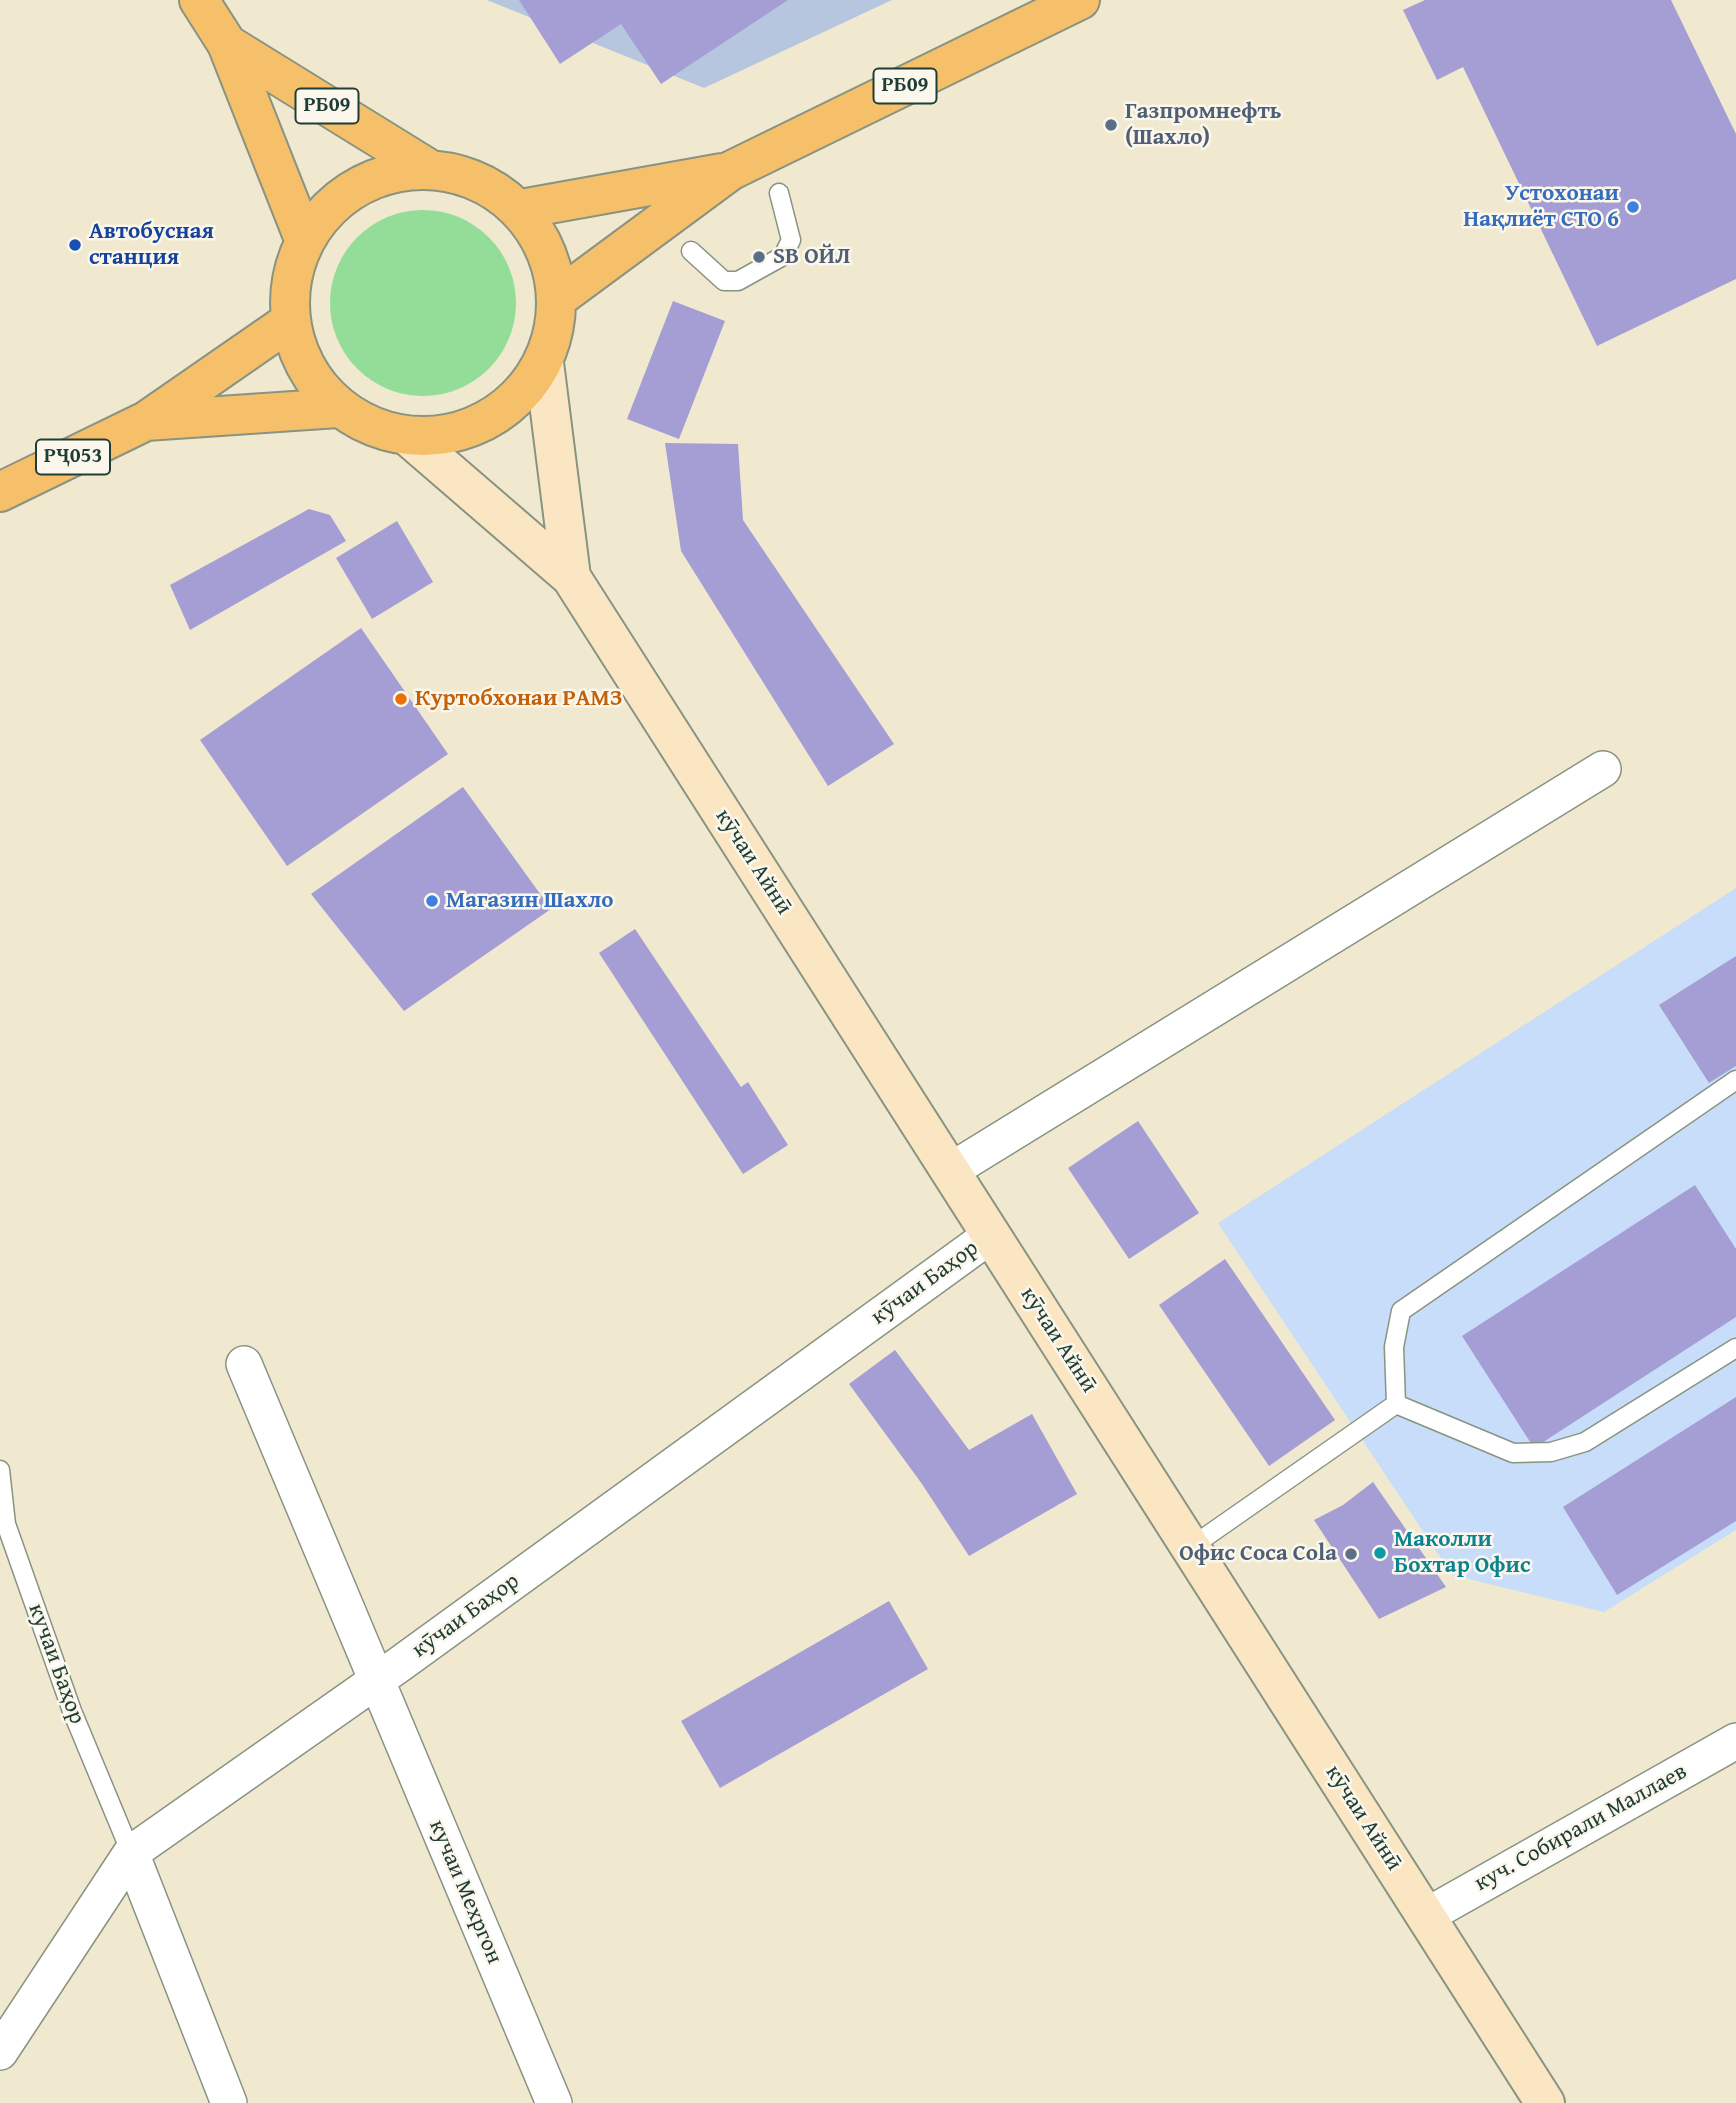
<!DOCTYPE html>
<meta charset="utf-8">
<style>
body{margin:0}
canvas{display:block;background:#f0e9cf}
</style>
<canvas width="1736" height="2103"></canvas>
<script>
const ctx = document.querySelector('canvas').getContext('2d');
ctx.lineJoin = 'round';
function fillPath(path, color) { ctx.fillStyle = color; ctx.fill(path, 'evenodd'); }
const toPath = rows => new Path2D(rows.map(r => 'M' + r).join(''));
function trace(path, color, width, dash) { ctx.strokeStyle = color; ctx.lineWidth = width; ctx.lineCap = dash ? 'butt' : 'round'; ctx.setLineDash(dash || []); ctx.stroke(path); }
function label(font, color, halo, rows, align = 'center') {
  ctx.font = font + ' "Gentium Book Plus",serif'; ctx.lineWidth = 5; ctx.setLineDash([]); ctx.textBaseline = 'middle'; ctx.strokeStyle = halo; ctx.fillStyle = color; for (const [text, x, y, turn = 0] of rows) {
    ctx.save(); ctx.translate(x, y); ctx.rotate((+turn || 0) * Math.PI / 180); ctx.textAlign = isNaN(turn) ? turn : align; if (halo) ctx.strokeText(text, 0, 0); ctx.fillText(text, 0, 0); ctx.restore();
  }
}
fillPath(toPath([
 [1736,888,1736,1530,1604,1612,1452,1575,1218,1223]
]), '#c7ddf9');
fillPath(toPath([
 [487,0,892,0,704,88]
]), '#b5c6de');
fillPath(toPath([
 '330 303a93 93 0 1 1 186 0a93 93 0 1 1-186 0Z'
]), '#93dd98');
fillPath(toPath([
 [519,0,788,0,661,84,621,24,560,64],
 [1425,0,1671,0,1736,134,1736,279,1597,346,1463,67,1437,80,1403,10],
 [673,301,725,321,679,439,627,419],
 [665,443,738,444,743,520,894,744,828,786,681,551],
 [309,509,330,515,346,541,190,630,170,585],
 [397,521,433,582,372,619,336,558],
 [361,628,448,754,287,866,200,740],
 [463,787,551,909,404,1011,311,894],
 [635,929,741,1087,748,1082,788,1145,743,1174,599,953],
 [1736,956,1736,1066,1709,1083,1659,1005],
 [1138,1121,1199,1213,1129,1259,1068,1168],
 [1695,1185,1736,1249,1736,1317,1534,1448,1462,1336],
 [1225,1259,1335,1420,1269,1466,1159,1305],
 [895,1350,969,1450,1032,1414,1077,1494,969,1556,922,1484,849,1384],
 [1736,1397,1736,1521,1617,1595,1563,1507],
 [1373,1482,1446,1587,1379,1619,1314,1520,1343,1505],
 [889,1601,928,1669,720,1788,681,1721]
]), '#a59ed5');
const lane = toPath([
 [691,251,724,281,738,281,783,256,791,240,779,193],
 [1396,1404,1394,1347,1401,1311,1736,1080],
 [1396,1404,1513,1453,1551,1452,1585,1442,1736,1348],
 [0,1470,6,1524,72,1711,131,1853],
 [1191,1547,1396,1404]
]);
const street = toPath([
 [950,1171,1603,769],
 [244,1364,554,2103],
 [131,1853,229,2103],
 [1426,1916,1736,1741],
 [0,2052,131,1853,400,1664,991,1235]
]);
const secondary = toPath([
 [410,438,571,577,544,363],
 [571,577,1545,2103]
]);
const primary = toPath([
 [289,322,146,421,338,408],
 [0,492,146,421]
]);
const highway = toPath([
 [199,0,227,44,304,239],
 [227,44,426,167],
 '290 303a133 133 0 1 1 266 0a133 133 0 1 1-266 0Z',
 [521,209,722,173],
 [558,298,730,171,1080,0]
]);
trace(lane, '#889382', 21);
trace(street, '#889382', 38);
trace(secondary, '#889382', 42);
trace(primary, '#889382', 42);
trace(highway, '#889382', 42);
trace(lane, '#fff', 18);
trace(street, '#fff', 35);
trace(secondary, '#fbe6c4', 38);
trace(primary, '#f6c06b', 38);
trace(highway, '#f6c06b', 38);
for (const [x, y, r, color] of [
 [1111,125,7,"#5c6f8a"],
 [1633,207,7,"#3f7fe0"],
 [75,245,7,"#1a4fb4"],
 [759,257,7,"#5c6f8a"],
 [401,699,7,"#e8710a"],
 [432,901,7,"#3f7fe0"],
 [1380,1553,7,"#0f9aa8"],
 [1351,1554,7,"#5c6f8a"]
]) { const dot = new Path2D(); dot.arc(x, y, r, 0, 2 * Math.PI); ctx.fillStyle = color; ctx.fill(dot); trace(dot, '#fbf7ec', 2.5); }
for (const [x, y, w] of [
 [905,86,63],
 [327,106,63],
 [73,457,74]
]) { const box = new Path2D(); box.roundRect(x - w / 2, y - 17.5, w, 35, 5); ctx.fillStyle = '#fbf7ec'; ctx.fill(box); trace(box, '#1f3d34', 2); }
label('bold 21px', '#1f3d34', null, [
 ["РБ09",905,86],
 ["РБ09",327,106],
 ["РҶ053",73,457]
]);
label('bold 23px', '#4e5e75', '#fbf7ec', [
 ["Газпромнефть",1125,112],
 ["(Шахло)",1125,138],
 ["SB ОЙЛ",773,257],
 ["Офис Coca Cola",1337,1554,"right"]
], 'left');
label('bold 23px', '#366cbe', '#fbf7ec', [
 ["Устохонаи",1619,194],
 ["Нақлиёт СТО 6",1619,220],
 ["Магазин Шахло",446,901,"left"]
], 'right');
label('bold 23px', '#164399', '#fbf7ec', [
 ["Автобусная",89,232],
 ["станция",89,258]
], 'left');
label('bold 23px', '#c56008', '#fbf7ec', [
 ["Куртобхонаи РАМЗ",415,699]
], 'left');
label('23px', '#1f3d34', '#fbf7ec', [
 ["кӯчаи Айнӣ",753,862,57],
 ["кӯчаи Баҳор",925,1283,-36],
 ["кӯчаи Айнӣ",1058,1340,57],
 ["кӯчаи Баҳор",466,1616,-36],
 ["кучаи Баҳор",56,1664,70],
 ["кӯчаи Айнӣ",1363,1818,57],
 ["куч. Собирали Маллаев",1581,1828,-29],
 ["кучаи Мехргон",465,1892,67]
]);
label('bold 23px', '#0d838f', '#fbf7ec', [
 ["Маколли",1394,1540],
 ["Бохтар Офис",1394,1566]
], 'left');
</script>
